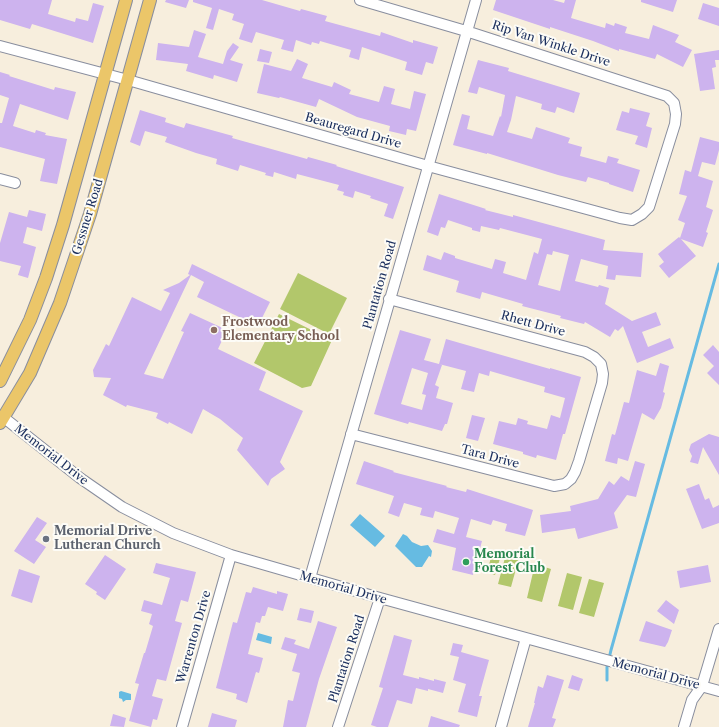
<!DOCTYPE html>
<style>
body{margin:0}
canvas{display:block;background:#f7eedd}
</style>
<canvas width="719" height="727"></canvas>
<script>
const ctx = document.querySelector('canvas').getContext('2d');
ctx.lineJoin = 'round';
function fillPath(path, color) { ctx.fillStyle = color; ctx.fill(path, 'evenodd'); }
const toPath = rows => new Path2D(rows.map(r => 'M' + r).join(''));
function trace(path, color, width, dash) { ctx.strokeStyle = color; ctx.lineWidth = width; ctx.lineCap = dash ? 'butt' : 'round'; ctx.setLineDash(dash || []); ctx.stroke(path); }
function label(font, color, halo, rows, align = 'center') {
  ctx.font = font + ' "Libre Caslon Text",serif'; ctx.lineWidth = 4; ctx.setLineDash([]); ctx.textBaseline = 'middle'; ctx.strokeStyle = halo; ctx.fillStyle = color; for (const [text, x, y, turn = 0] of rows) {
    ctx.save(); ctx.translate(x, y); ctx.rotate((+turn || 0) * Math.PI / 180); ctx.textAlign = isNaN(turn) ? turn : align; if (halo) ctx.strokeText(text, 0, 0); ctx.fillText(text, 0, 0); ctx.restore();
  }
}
fillPath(toPath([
 [298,273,347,298,329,334,280,309],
 [279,314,332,340,311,386,302,388,254,363],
 [493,550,502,552,495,575,487,572],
 [506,554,519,558,511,587,498,584],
 [535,564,551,569,542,602,527,598],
 [567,573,582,577,573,610,558,606],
 [589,579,604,583,594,617,579,613]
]), '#b2c76b');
fillPath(toPath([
 [360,514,385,536,375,547,350,525],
 [403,534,407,536,412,542,421,546,428,545,432,551,431,557,429,556,422,567,416,567,395,546],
 [258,633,272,637,271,644,256,640],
 [121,691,131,694,131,700,126,700,123,702,122,699,119,698,119,692]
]), '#66bbe2');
trace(toPath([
 [607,680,607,667,611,650,719,264]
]), '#66bbe2', 3);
fillPath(toPath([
 [0,0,52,0,48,14,75,22,76,18,88,21,93,3,104,6,93,43,32,24,30,29,0,20],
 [166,0,189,0,186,8,165,2],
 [193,0,262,0,300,11,301,9,327,16,325,21,380,36,381,32,413,43,413,40,438,47,433,64,426,62,422,75,405,70,407,62,362,47,359,60,349,57,351,50,320,41,319,44,312,42,311,45,296,40,293,52,281,49,284,40,256,32,252,43,239,39,244,24,232,20,234,14,219,9,213,30,206,28,212,8,193,2],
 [496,0,553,0,564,3,565,0,576,0,571,18,605,28,606,23,614,26,615,23,627,27,625,33,649,39,653,25,679,35,675,42,692,50,683,67,657,54,655,59,619,49,619,51,593,41,550,27,550,29,493,10],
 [641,0,677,0,673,12,641,2],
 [703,3,719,8,719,26,698,19],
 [194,30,206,34,198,57,223,64,227,51,233,43,239,47,230,60,243,64,237,82,214,75,213,79,186,71,188,64,156,60,158,43,189,47],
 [260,49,272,52,269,63,257,61],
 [719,50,719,60,715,60,716,67,712,68,715,89,700,91,694,54],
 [297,59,308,64,302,78,332,87,334,82,351,90,349,94,379,102,384,86,395,89,391,104,410,109,414,91,426,94,416,131,407,129,406,135,389,131,390,126,357,117,319,99,316,107,280,97,279,98,257,93,264,64,291,71],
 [478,60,509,68,508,71,580,93,574,113,557,107,555,113,541,109,542,104,516,96,511,120,507,132,532,139,536,127,570,138,568,143,582,147,580,156,606,163,608,156,619,159,617,163,640,170,633,192,609,184,609,183,588,177,586,182,558,175,487,153,487,154,453,145,462,114,470,116,467,129,493,136,500,116,501,117,505,95,479,87,477,94,468,92],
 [0,72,10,75,9,76,54,90,55,87,76,92,68,120,20,104,13,126,35,133,36,130,46,133,45,135,67,139,57,184,40,181,45,159,0,147,0,123,2,123,9,98,0,95],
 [630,108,650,113,646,126,652,128,647,148,635,144,638,136,616,130,622,111,629,113],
 [140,110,166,118,165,122,184,128,186,123,233,136,232,138,307,159,308,157,337,165,336,166,404,187,393,219,384,216,388,204,370,198,371,196,355,191,353,198,343,195,344,192,337,190,339,185,297,174,296,179,274,172,273,177,265,175,266,173,240,165,238,171,216,164,217,159,196,153,165,142,167,137,145,131,140,146,130,142],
 [700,137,719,142,719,150,715,165,702,162,698,176,713,181,706,207,713,210,706,232,708,233,703,247,681,239,696,256,669,278,659,266,664,262,658,254,679,237,680,238,685,223,678,220,687,196,679,194,685,170,691,172],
 [439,194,486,209,485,210,513,217,513,215,605,240,603,250,643,253,641,277,616,275,615,280,606,279,608,266,581,259,575,281,598,287,599,285,609,288,605,304,632,321,656,312,661,325,642,332,648,347,670,338,674,348,637,363,623,326,618,331,615,329,610,337,585,322,584,324,560,318,561,316,522,306,523,304,482,292,480,299,456,292,459,281,423,270,427,255,441,260,444,252,455,256,455,258,492,269,495,259,506,262,503,273,526,280,534,252,538,254,542,239,500,228,499,230,481,226,480,232,472,230,472,228,448,220,445,228,441,227,438,236,427,232],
 [553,251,569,255,560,291,538,285,547,254,552,255],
 [29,210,46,214,42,231,27,227,23,243,36,247,28,278,18,275,21,266,0,261,0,243,9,212,27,217],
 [192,264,270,302,258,326,197,297,204,282,191,275,144,374,163,379,184,332,181,331,190,313,227,330,218,349,266,372,259,390,303,411,280,462,285,469,271,479,268,486,237,450,243,438,220,419,203,409,192,434,169,422,168,424,156,418,158,413,127,405,126,407,103,395,111,378,94,377,93,370,106,344,109,346,132,297,161,311,170,293,163,290,179,283,190,275,188,274],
 [400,330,431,339,424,360,439,364,446,339,550,369,550,368,581,377,565,434,563,434,556,460,537,455,536,458,523,454,523,452,493,444,499,421,516,425,518,418,528,421,527,424,547,429,551,415,560,418,565,398,544,392,545,387,490,371,489,376,479,373,474,392,461,389,466,371,439,364,442,365,435,385,439,387,436,398,453,403,447,424,445,424,442,431,409,422,408,424,374,414],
 [412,368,428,373,422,394,426,395,422,410,401,404],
 [713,345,719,352,719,385,707,373,714,366,703,355],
 [660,363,669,366,663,392,665,393,661,408,654,420,642,413,628,461,618,458,617,464,605,461,612,434,615,435,624,402,629,403,637,370,656,376],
 [472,415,485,418,478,441,466,438],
 [709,434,719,437,719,475,703,447,698,464,690,462,692,456,689,450,691,444],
 [364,461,394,471,393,472,447,486,446,487,466,492,467,489,533,510,525,536,505,531,507,524,493,520,491,525,471,519,466,537,482,541,473,575,452,570,456,548,433,542,437,529,454,534,459,518,435,511,433,518,420,515,422,508,404,503,399,517,388,513,394,496,356,484],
 [635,461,645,464,636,497,627,495,614,513,618,528,578,539,575,528,542,533,540,515,571,511,570,506,598,499,609,481,614,485,621,476,629,481],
 [699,484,705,500,709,498,713,508,719,505,719,523,702,529,686,489],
 [37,517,47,523,35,540,46,547,34,564,14,551],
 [105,555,126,569,105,600,96,594,97,592,85,584],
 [156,563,196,572,188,602,181,600,175,621,182,623,166,681,157,679,152,696,163,699,157,720,153,719,151,727,129,721,139,684,135,683,144,653,145,653,153,626,149,624,152,614,141,611,144,600,162,605,170,578,153,573],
 [708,565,711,582,680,588,677,571],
 [19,569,40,576,32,603,11,596],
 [253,587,277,594,277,591,288,594,283,611,268,607,265,616,262,616,260,623,256,622,248,654,263,658,259,673,256,672,247,703,236,699,237,694,216,688,233,622,237,623,246,592,251,593],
 [666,600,679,610,674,624,657,611],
 [300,608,314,611,311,623,297,620],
 [318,621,337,627,319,679,306,727,283,727,288,700,293,701,300,673,292,671,297,654,281,649,285,637,296,640,294,644,309,649],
 [646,621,672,630,668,642,665,647,639,641],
 [394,635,412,640,403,675,419,679,419,677,434,681,434,679,446,682,443,693,428,689,428,691,416,688,412,704,397,700,388,727,377,727,371,725,383,688,379,687],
 [453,643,463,645,461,652,489,660,479,696,482,696,477,717,458,712,466,684,453,680,459,657,450,655],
 [547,675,564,680,552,718,556,719,553,727,528,727,535,703,534,703,538,686,543,688],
 [572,675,583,679,579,691,568,688],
 [212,713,237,720,235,727,208,727],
 [113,714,126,718,124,727,110,726],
 [431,716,460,725,459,727,428,727]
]), '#cdb3ee');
const minor = toPath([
 [0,46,128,80,428,166,620,218,632,220,642,214,649,207,675,124,676,114,674,103,667,96,466,31,360,0],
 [0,179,15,183],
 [3,417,80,478,122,507,173,533,231,555,380,598,719,691],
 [351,434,554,486,565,484,571,479,575,472,579,461,602,383,603,374,601,364,594,357,585,352,389,299],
 [310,578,476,0],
 [182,727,231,555],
 [338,727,380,598],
 [501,727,526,638],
 [684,727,692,700,702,686,719,629]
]);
const major = toPath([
 [0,381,30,320,46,278,63,225,126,0],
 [0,423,30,373,60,303,90,214,150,0]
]);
trace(minor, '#898e9e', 12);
trace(major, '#898e9e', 14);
trace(minor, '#fff', 10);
trace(major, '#ebc669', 12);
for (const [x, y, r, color] of [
 [214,330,4,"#8d6e63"],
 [46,539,4,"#6b7280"],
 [466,562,4,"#2e9e5b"]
]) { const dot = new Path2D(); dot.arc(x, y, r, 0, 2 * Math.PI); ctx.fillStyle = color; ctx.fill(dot); trace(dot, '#fdfcf7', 1.5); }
label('12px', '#1b2f5e', '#fdfcf7', [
 ["Rip Van Winkle Drive",551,44,18],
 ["Beauregard Drive",353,131,16],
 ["Gessner Road",88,217,-73],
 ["Plantation Road",380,285,-74],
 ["Rhett Drive",533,324,15],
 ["Memorial Drive",51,455,38],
 ["Tara Drive",490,457,15],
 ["Memorial Drive",343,588,16],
 ["Warrenton Drive",194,637,-74],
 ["Plantation Road",347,659,-72],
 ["Memorial Drive",656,674,15]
]);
label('bold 12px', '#785e54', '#fdfcf7', [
 ["Frostwood",222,323],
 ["Elementary School",222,337]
], 'left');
label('bold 12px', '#5b616d', '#fdfcf7', [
 ["Memorial Drive",54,532],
 ["Lutheran Church",54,546]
], 'left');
label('bold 12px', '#27864d', '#fdfcf7', [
 ["Memorial",474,555],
 ["Forest Club",474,569]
], 'left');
</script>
